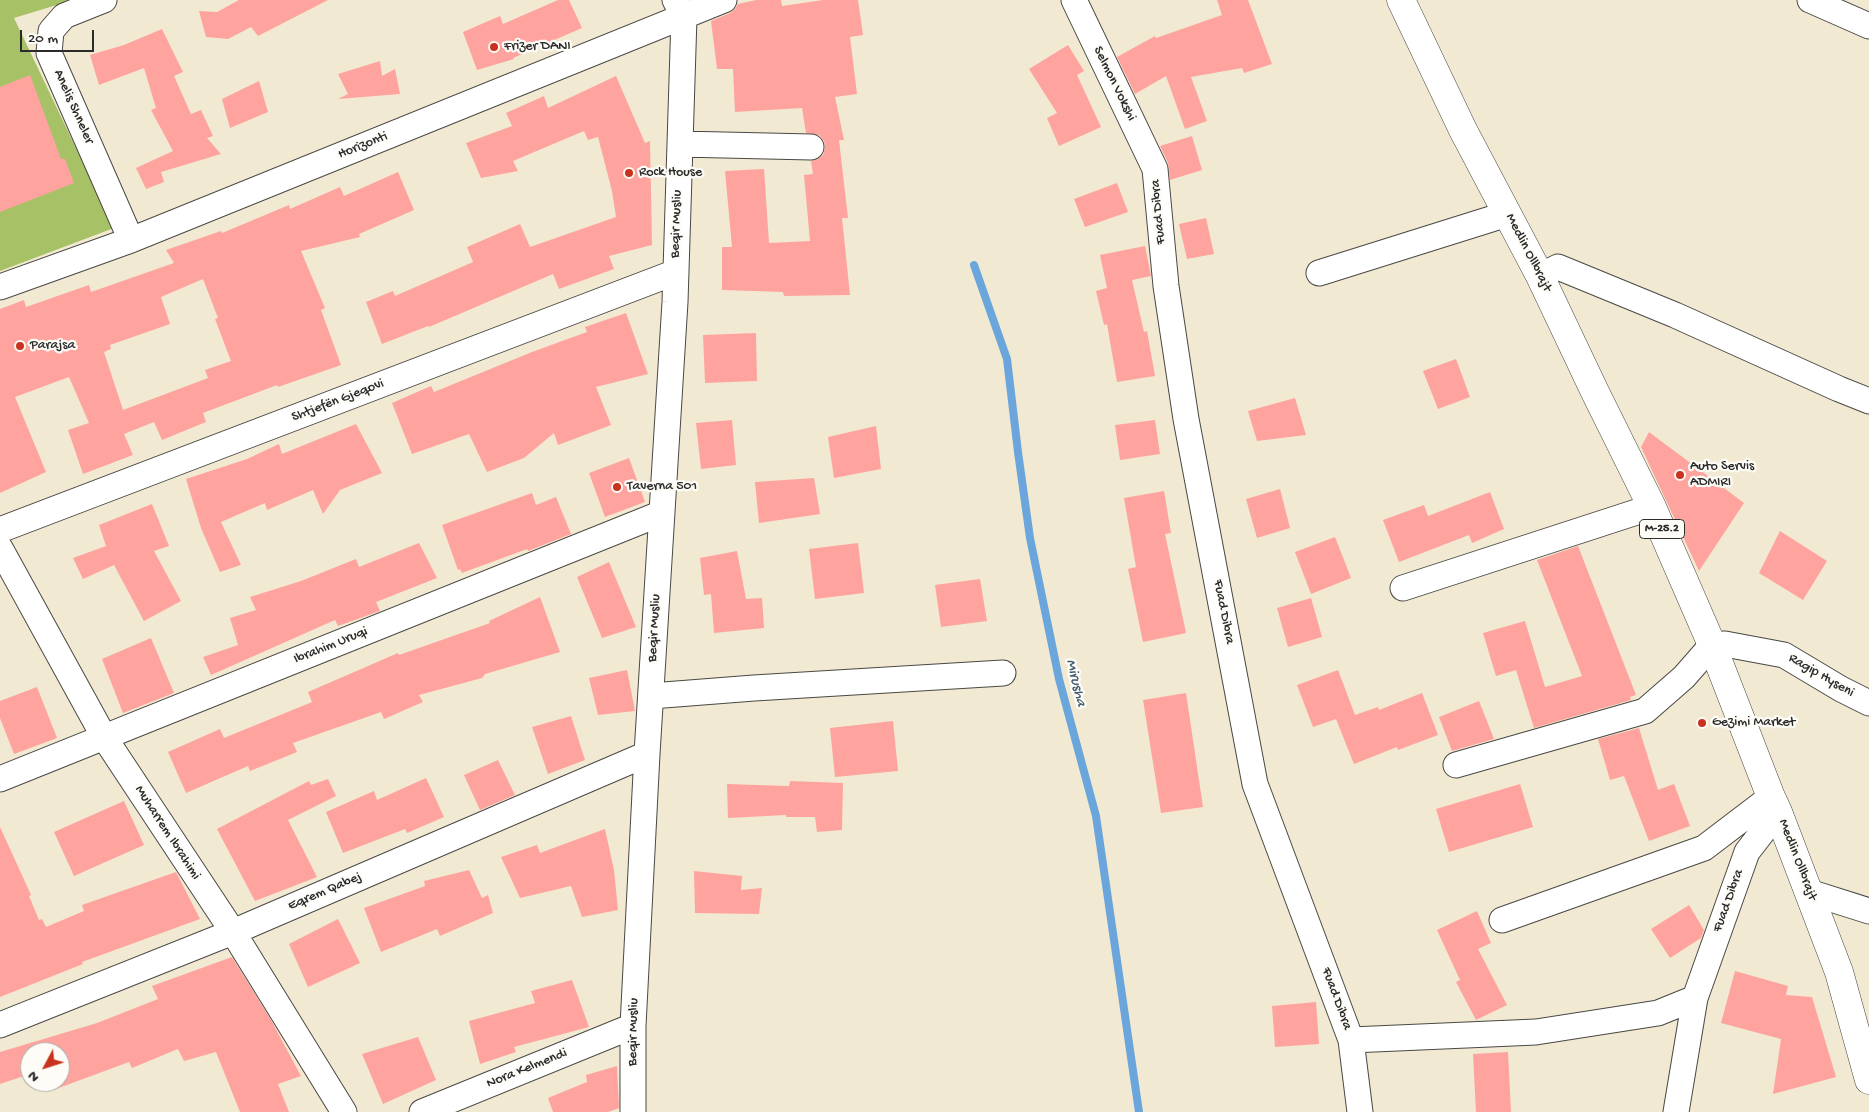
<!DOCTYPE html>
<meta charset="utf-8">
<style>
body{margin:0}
#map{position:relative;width:1869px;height:1112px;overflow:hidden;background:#f2e9d2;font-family:"Gochi Hand",sans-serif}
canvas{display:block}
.north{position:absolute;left:20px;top:1042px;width:50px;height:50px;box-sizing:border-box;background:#fdfcf7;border:1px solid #a9a8a5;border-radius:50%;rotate:230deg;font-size:14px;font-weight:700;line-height:20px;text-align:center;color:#2b2b2b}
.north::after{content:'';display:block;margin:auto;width:18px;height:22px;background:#c8321e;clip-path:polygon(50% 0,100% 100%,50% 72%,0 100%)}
.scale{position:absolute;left:20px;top:30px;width:74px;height:22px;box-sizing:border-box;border:2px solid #2b2b2b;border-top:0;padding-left:6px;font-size:15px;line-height:18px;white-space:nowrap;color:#2b2b2b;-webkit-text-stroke:4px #fdfcf7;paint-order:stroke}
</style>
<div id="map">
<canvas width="1869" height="1112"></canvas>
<div class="north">N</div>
<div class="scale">20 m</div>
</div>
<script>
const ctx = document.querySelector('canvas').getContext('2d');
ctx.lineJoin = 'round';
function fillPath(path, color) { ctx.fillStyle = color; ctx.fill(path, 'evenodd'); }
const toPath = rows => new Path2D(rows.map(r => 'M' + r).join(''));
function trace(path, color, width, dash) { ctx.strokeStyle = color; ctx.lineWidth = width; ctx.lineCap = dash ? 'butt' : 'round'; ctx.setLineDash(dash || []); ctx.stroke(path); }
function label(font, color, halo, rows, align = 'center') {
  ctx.font = font + ' "Gochi Hand",sans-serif'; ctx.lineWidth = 4.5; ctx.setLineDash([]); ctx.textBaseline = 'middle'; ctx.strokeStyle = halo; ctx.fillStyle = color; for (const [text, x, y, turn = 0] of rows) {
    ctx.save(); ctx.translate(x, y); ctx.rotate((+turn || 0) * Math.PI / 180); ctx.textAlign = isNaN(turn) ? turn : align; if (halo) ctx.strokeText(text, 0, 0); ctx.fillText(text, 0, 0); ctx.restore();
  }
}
fillPath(toPath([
 [0,0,73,0,14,18,114,228,0,271]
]), '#a7c167');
trace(toPath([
 [974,265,1007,359,1018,452,1030,538,1059,679,1096,816,1139,1112]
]), '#6aa6db', 8);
fillPath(toPath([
 [239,0,328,0,258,36,251,27,228,39,206,37,199,11,217,12],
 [558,0,569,0,582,28,513,58,514,59,477,70,463,32,500,16,503,24],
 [756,0,781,0,782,6,823,0,858,0,863,35,850,37,857,94,835,97,844,140,839,140,848,218,842,218,850,295,784,296,783,292,722,290,722,247,732,247,725,171,764,169,769,243,810,241,804,175,813,174,811,161,818,159,823,155,825,148,824,141,819,135,806,133,802,108,735,112,733,69,717,69,711,21,730,13,735,9,738,4],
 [1217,0,1248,0,1272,64,1244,73,1242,68,1191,77,1207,121,1185,129,1166,76,1135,94,1117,57,1155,36,1156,38,1222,15],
 [162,29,183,72,174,76,191,114,201,110,213,136,207,138,221,154,161,172,164,182,146,189,136,168,173,151,151,110,156,108,144,68,99,85,90,55,124,45],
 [1068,45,1084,71,1077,75,1101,127,1059,146,1047,118,1057,113,1029,69],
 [380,61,382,76,395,69,400,94,338,99,348,94,338,74],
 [30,75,61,159,65,159,74,183,0,212,0,87],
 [616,76,645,143,650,141,652,245,609,256,614,269,559,289,553,274,429,327,428,326,382,344,366,302,393,291,395,296,473,262,467,247,520,224,530,247,616,217,612,191,598,137,588,140,584,131,513,161,518,171,481,178,466,143,512,126,506,113,544,96,548,108],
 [259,81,268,112,230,128,222,99],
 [1192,136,1202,170,1170,180,1168,163,1160,146],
 [398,172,414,210,359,234,360,237,301,251,325,308,321,310,341,365,278,387,277,385,203,413,206,422,162,440,154,422,124,434,133,455,83,474,68,430,89,423,69,377,15,397,46,472,0,493,0,309,24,300,26,307,89,285,91,292,174,263,166,250,221,231,222,233,289,205,290,209,340,187,344,196],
 [203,279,218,318,215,319,231,361,205,370,208,378,123,410,104,352,111,349,110,345,170,324,161,297],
 [1117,183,1128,212,1085,227,1074,199],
 [1206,218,1214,254,1187,259,1179,224],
 [1145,246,1151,276,1132,280,1144,332,1147,331,1155,376,1117,382,1107,324,1104,325,1096,291,1107,288,1100,255],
 [626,313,648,374,596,387,611,425,558,445,554,433,524,458,487,472,469,434,412,454,392,403,431,386,434,392,532,352,587,332,585,327],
 [756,333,757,381,705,383,703,335],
 [1456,359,1470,397,1438,409,1423,371],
 [1295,398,1306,435,1257,441,1248,411],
 [732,420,736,465,701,469,696,423],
 [1155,420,1160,454,1120,460,1115,425],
 [356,424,382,473,340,490,323,514,313,490,267,510,265,503,221,522,241,565,220,572,201,528,186,479,247,459,279,444,282,454],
 [876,426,881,469,834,478,828,437],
 [1649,432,1744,503,1699,571,1641,447],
 [629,458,645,502,605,517,589,473],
 [814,478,820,514,759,523,755,482],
 [1280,489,1290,528,1257,538,1246,499],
 [1164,491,1171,533,1165,534,1186,633,1143,642,1128,569,1136,567,1124,498],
 [1490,492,1504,529,1472,543,1469,535,1399,562,1383,520,1424,505,1428,516],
 [532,493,536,505,556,497,571,534,528,551,527,549,462,573,460,569,458,570,442,525],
 [152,504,169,546,154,551,181,601,144,621,114,565,83,579,73,558,106,546,99,525],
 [1780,531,1827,561,1803,600,1759,573],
 [1335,537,1351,578,1311,594,1295,552],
 [419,543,437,578,376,602,380,611,338,626,335,620,211,675,203,657,238,645,230,618,256,610,250,597,301,581,356,559,359,567],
 [858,543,864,593,815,599,809,549],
 [1578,546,1636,695,1630,697,1631,700,1534,728,1516,670,1496,676,1483,633,1525,621,1545,687,1582,676,1537,560],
 [737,551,746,599,762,598,764,628,714,633,711,594,704,595,700,558],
 [609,562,636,627,602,638,577,577],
 [980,579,987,621,941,627,935,585],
 [540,597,560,652,485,674,482,678,419,695,423,702,384,719,381,712,293,743,297,752,250,771,248,766,186,793,168,752,220,729,224,738,312,702,308,692,398,653,399,655,490,623,489,621],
 [1311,598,1322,637,1288,647,1277,608],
 [151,638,174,693,123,713,102,659],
 [627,670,635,711,598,715,589,678],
 [1338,670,1355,715,1378,707,1379,710,1422,693,1438,735,1398,750,1397,747,1354,764,1336,719,1313,727,1297,685],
 [37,687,57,738,14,754,0,718,0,701],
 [1186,693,1203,807,1161,813,1143,700],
 [1479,701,1494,739,1452,751,1439,717],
 [571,716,585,760,548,774,532,727],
 [893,721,898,771,835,777,830,728],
 [1639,728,1658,790,1674,784,1690,826,1649,841,1624,776,1610,780,1598,739],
 [498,760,515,795,480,810,464,775],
 [426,778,444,817,407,833,405,829,343,853,326,812,374,791,377,800],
 [328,779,336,796,288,820,317,877,255,901,217,829,309,781,311,785],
 [790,781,843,783,842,830,817,832,815,817,786,817,786,815,728,818,727,784,789,786],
 [1520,784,1533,827,1449,852,1436,809],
 [124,801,144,845,74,876,54,832],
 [0,827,31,895,29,896,39,920,42,919,46,927,84,911,82,905,176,872,200,919,82,962,83,964,0,997],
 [605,829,614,870,618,910,582,917,571,886,520,898,501,857,537,845,540,853],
 [469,870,482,898,488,895,493,913,440,936,437,929,381,952,364,908,425,886,424,881],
 [694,871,742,876,741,890,762,888,759,914,695,913],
 [1689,905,1704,930,1701,938,1670,958,1651,929],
 [1477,911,1491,943,1478,949,1507,1005,1476,1020,1456,982,1460,980,1437,930],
 [338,919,360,963,308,987,289,944],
 [232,957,271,1020,301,1076,278,1084,289,1112,240,1112,216,1052,184,1061,178,1049,132,1068,129,1062,56,1089,53,1082,60,1082,60,1052,30,1052,30,1074,0,1084,0,1052,97,1023,158,999,152,986],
 [1735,971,1788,986,1786,995,1812,997,1836,1077,1773,1094,1781,1039,1721,1023],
 [572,980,589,1027,514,1047,516,1052,480,1064,469,1021,535,1003,531,991],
 [1316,1002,1319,1044,1275,1047,1272,1006],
 [418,1037,436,1080,383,1104,362,1054],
 [1508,1052,1511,1112,1476,1112,1473,1054],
 [617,1066,619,1108,608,1112,553,1112,548,1098,587,1082,586,1075]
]), '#ffa39f');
const minor = toPath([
 [104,0,64,16,51,31,49,53,131,240],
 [1074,0,1155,169,1166,286,1186,419,1255,784,1351,1040,1536,1032,1658,1013,1695,998,1747,852,1778,812],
 [1810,0,1869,26],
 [680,144,811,147],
 [1319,273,1507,214],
 [1540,276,1558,267,1675,315,1839,389,1869,401],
 [0,287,131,240,724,0],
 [0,530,676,272],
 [0,548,104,737,233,932,344,1112],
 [1403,588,1652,507],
 [651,696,754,688,1003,673],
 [1456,765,1645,711,1684,677,1712,645,1725,644,1784,655,1841,689,1869,703],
 [0,779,662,513],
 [1809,892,1869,911],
 [1502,920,1704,848,1771,797],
 [0,1025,233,932,647,754],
 [1351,1040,1360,1112],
 [422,1112,633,1026],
 [633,1112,633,1026,647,754,675,302,684,17,675,0],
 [1676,1112,1695,998]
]);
const primary = toPath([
 [1401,0,1463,130,1540,276,1595,392,1652,507,1712,645,1771,797,1778,812,1839,972,1869,1080]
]);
trace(minor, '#494844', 27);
trace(primary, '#494844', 29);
trace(minor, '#fff', 25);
trace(primary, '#fff', 28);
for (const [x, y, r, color] of [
 [494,47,5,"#c8321e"],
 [629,173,5,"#c8321e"],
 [20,346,5,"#c8321e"],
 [1680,475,5,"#c8321e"],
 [617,487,5,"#c8321e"],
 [1702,723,5,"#c8321e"]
]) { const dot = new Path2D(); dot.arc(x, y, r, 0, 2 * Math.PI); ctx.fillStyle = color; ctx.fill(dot); trace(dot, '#fdfcf7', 2); }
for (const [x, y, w] of [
 [1662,529,45]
]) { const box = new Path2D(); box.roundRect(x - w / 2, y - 9.5, w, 19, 4); ctx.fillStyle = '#fdfcf7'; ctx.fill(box); trace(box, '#2b2b2b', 1); }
label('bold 12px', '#2b2b2b', null, [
 ["M-25.2",1662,529]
]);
label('14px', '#2b2b2b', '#fdfcf7', [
 ["Frizer DANI",504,47],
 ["Rock House",639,173],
 ["Parajsa",30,346],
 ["Auto Servis",1690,467],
 ["ADMIRI",1690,483],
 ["Taverna 501",627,487],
 ["Gezimi Market",1712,723]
], 'left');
label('14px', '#2b2b2b', '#fdfcf7', [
 ["Selmon Vokshi",1114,84,64],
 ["Anelis Shneler",73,107,66],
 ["Horizonti",363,146,-22],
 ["Fuad Dibra",1159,212,-95],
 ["Beqir Musliu",677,224,-88],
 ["Medlin Ollbrajt",1528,253,63],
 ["Shtjefën Gjeqovi",338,401,-21],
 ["Fuad Dibra",1223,612,79],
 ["Beqir Musliu",655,628,-87],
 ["Ibrahim Uruqi",331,646,-22],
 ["Ragip Hyseni",1821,676,30],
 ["Muharrem Ibrahimi",167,833,57],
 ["Medlin Ollbrajt",1797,860,69],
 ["Eqrem Qabej",325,892,-23],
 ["Fuad Dibra",1729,901,-70],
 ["Fuad Dibra",1336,999,70],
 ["Beqir Musliu",634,1032,-89],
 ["Nora Kelmendi",527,1069,-22]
]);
label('italic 15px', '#445c71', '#fdfcf7', [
 ["Mirusha",1075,683,76]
]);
</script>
